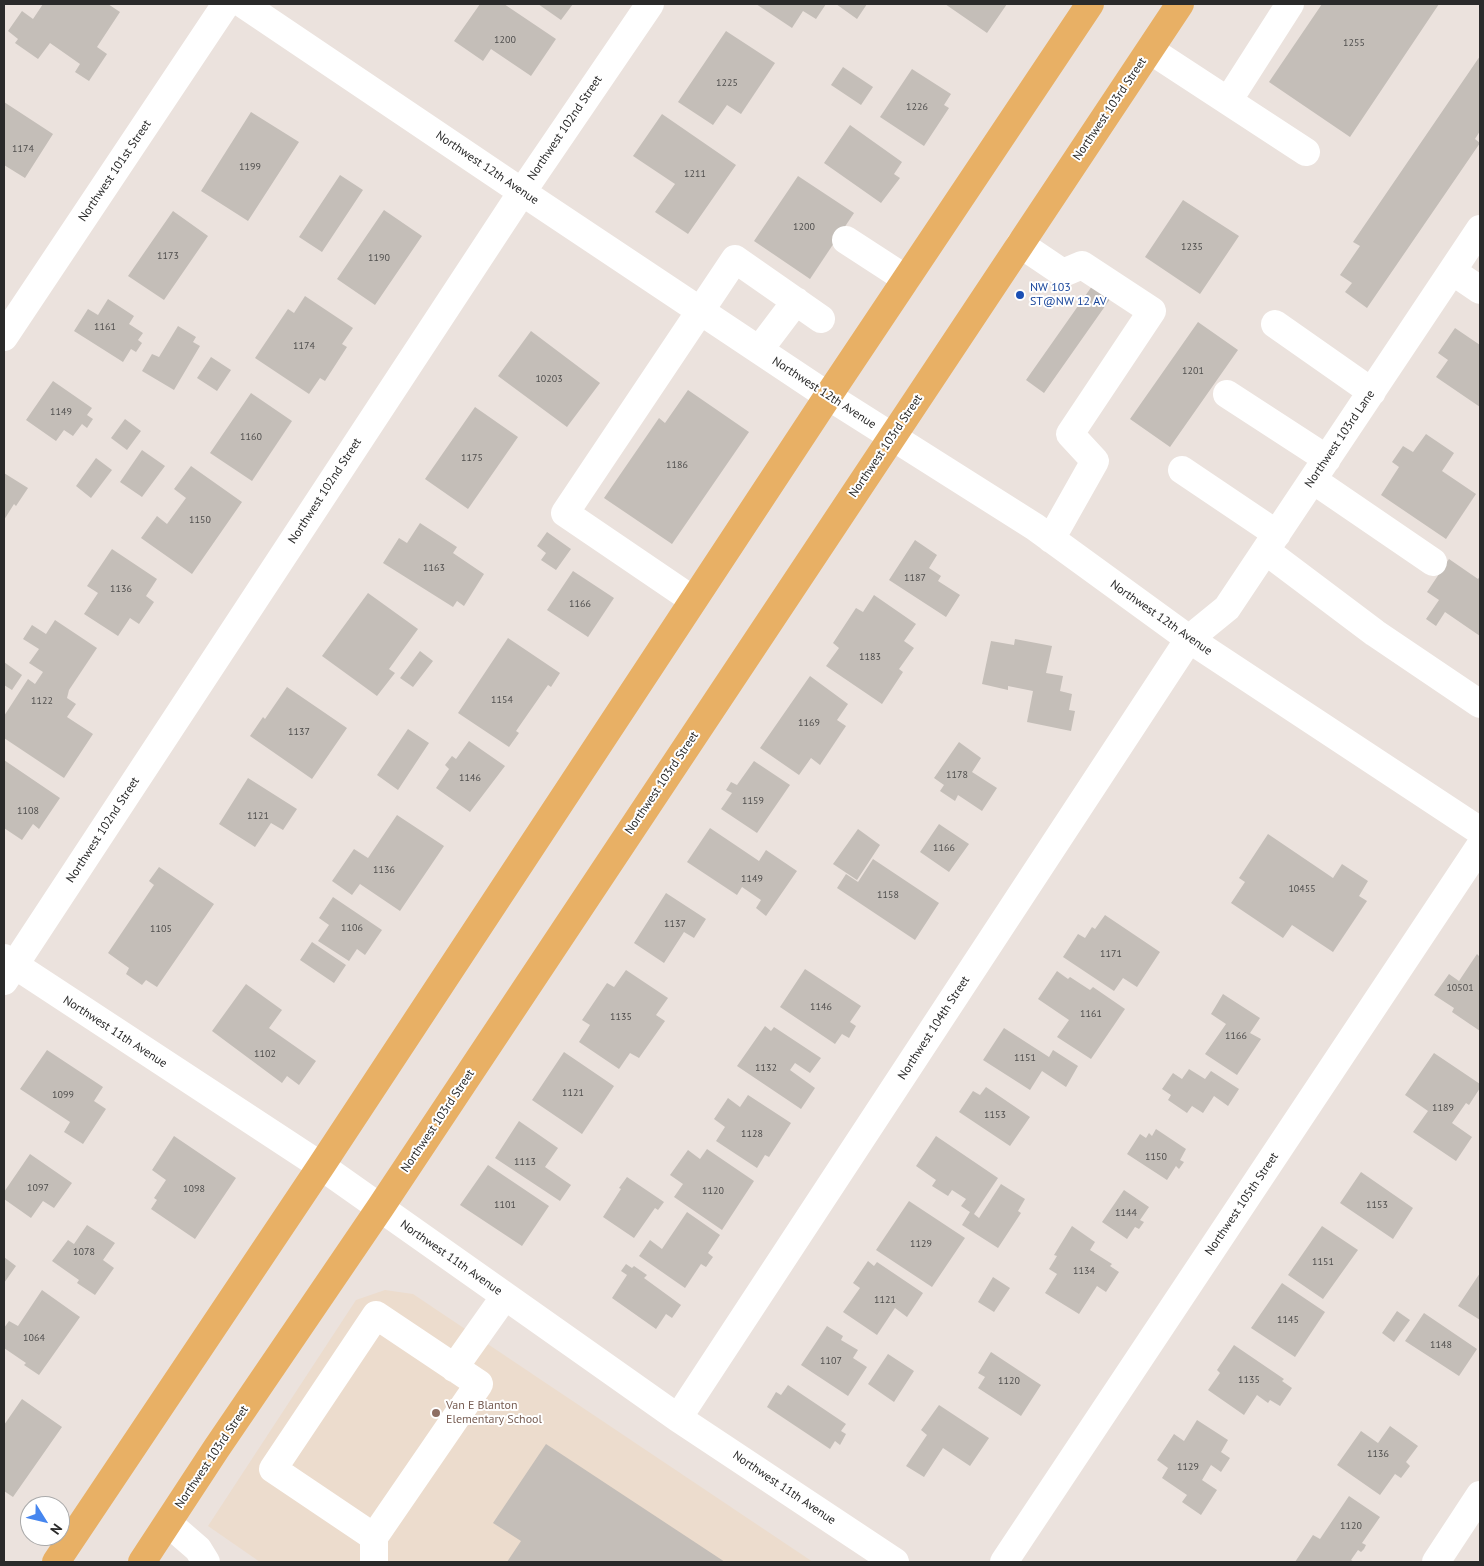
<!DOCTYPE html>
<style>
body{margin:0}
#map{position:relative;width:1484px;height:1566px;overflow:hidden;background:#ebe2dd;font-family:"PT Sans",sans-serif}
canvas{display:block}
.frame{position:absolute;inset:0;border:5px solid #2a2a2a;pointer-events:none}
.north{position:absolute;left:20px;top:1496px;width:50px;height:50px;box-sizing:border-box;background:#fff;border:1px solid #aaa;border-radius:50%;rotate:126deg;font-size:14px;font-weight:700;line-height:20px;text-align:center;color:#2a2a2a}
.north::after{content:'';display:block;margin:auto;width:18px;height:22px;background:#4686ef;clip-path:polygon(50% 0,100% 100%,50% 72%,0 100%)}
</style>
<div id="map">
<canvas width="1484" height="1566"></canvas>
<div class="frame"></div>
<div class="north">N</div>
</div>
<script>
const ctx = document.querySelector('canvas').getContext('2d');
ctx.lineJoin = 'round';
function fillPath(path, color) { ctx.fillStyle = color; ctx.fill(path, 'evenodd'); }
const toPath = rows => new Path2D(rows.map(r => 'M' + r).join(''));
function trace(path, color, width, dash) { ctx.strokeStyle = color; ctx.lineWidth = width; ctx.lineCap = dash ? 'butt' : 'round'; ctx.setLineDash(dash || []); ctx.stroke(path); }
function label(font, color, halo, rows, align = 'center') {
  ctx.font = font + ' "PT Sans",sans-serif'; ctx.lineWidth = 4; ctx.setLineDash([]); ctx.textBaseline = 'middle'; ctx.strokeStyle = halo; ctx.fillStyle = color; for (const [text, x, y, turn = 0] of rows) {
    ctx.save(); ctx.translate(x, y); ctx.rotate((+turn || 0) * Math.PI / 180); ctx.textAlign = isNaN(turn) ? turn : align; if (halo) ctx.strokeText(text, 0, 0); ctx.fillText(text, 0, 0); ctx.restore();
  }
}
fillPath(toPath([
 [385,1290,413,1294,813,1562,260,1562,208,1526,356,1300]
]), '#ecdccd');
fillPath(toPath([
 [43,4,108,4,120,12,97,47,107,54,89,81,75,72,80,64,50,43,38,59,15,43,18,39,8,31,22,11,33,19],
 [480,4,504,4,556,39,531,76,491,49,483,61,454,41],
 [538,4,573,4,561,20],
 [756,4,826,4,816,19,803,11,792,28],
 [836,4,867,4,857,19],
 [945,4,1007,4,987,33],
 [1322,4,1439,4,1350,137,1269,82],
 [726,31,775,63,741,114,727,105,713,125,678,102],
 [1480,56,1480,131,1475,139,1480,143,1367,308,1345,292,1352,283,1340,275,1360,246,1353,242],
 [843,67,873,87,861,105,831,85],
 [912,69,951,94,944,105,949,108,924,146,880,117],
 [4,102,53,134,25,178,4,165],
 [251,112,299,142,248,221,201,191],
 [662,114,736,165,688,234,655,212,675,184,633,156],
 [850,125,902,162,894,174,900,178,881,203,824,163],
 [340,175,363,190,322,252,299,237],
 [798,176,854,213,810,279,754,241],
 [1183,200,1239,236,1200,294,1145,257],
 [384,210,422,236,375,305,337,279],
 [173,211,208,236,164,300,128,276],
 [1097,279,1115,292,1044,393,1026,380],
 [305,296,353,328,342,344,347,347,325,381,320,378,309,394,255,358,288,309,294,313],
 [108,299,134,316,129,324,143,333,138,340,142,343,136,352,131,349,123,362,74,331,88,309,98,315],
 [1198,322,1238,350,1170,447,1130,419],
 [178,326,196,337,193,342,200,346,174,390,142,371,152,354,159,357],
 [1455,328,1480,345,1480,407,1436,377,1448,360,1438,353],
 [531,331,600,383,567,427,498,376],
 [211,357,231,370,217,391,197,378],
 [53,381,92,408,87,415,93,419,87,428,82,424,73,436,64,430,56,441,26,420],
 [688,390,749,432,672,544,604,498,659,418,665,423],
 [251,393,292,421,252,481,210,453],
 [475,407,518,437,468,509,425,479],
 [125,419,141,431,127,450,111,438],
 [1426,434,1454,453,1442,471,1476,494,1446,539,1381,495,1399,467,1392,462,1403,446,1413,452],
 [142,450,165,466,142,497,120,482],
 [96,458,112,470,91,498,76,486],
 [191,466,242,502,192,574,141,538,157,516,167,524,186,498,174,489],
 [4,473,28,488,16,506,14,504,4,520],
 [420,523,457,547,453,553,484,574,464,606,457,601,453,607,383,563,399,538,407,543],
 [547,532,571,549,556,570,541,560,546,553,537,546],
 [915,540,937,555,929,568,941,576,938,581,960,595,946,617,889,580],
 [112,549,157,579,146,596,154,602,139,624,130,618,118,636,84,614,98,593,87,586],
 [1449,559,1478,579,1480,576,1480,636,1445,612,1436,626,1426,619,1439,600,1427,592],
 [573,571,614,598,588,637,547,610],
 [368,593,418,629,389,669,395,673,377,696,322,656],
 [874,595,916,624,904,641,914,648,899,669,903,672,882,704,826,666,839,648,833,643,856,608,863,612],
 [55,620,97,648,69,690,67,698,76,704,67,717,93,734,64,778,4,738,4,716,28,679,35,684,43,672,29,663,39,649,23,639,32,625,46,634],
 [508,638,560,673,551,687,548,685,516,731,519,733,509,747,458,713],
 [1015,639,1052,646,1046,673,1063,676,1060,691,1072,694,1069,710,1075,711,1071,731,1027,722,1033,691,1008,686,1008,690,982,684,991,641,1014,645],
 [420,651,433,661,413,687,400,678],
 [4,662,22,675,12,690,4,685],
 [810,676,848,704,837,720,846,726,820,765,811,758,799,775,760,748],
 [287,687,347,728,312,779,250,736,263,717,265,719],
 [408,729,429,743,398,790,377,775],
 [469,741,505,766,470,812,436,788,449,769,445,765,452,756,456,759],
 [959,742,981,758,972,772,997,788,982,811,958,795,955,801,940,791,944,785,934,778],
 [4,760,60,798,39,829,33,824,22,840,4,828],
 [754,761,790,785,757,833,721,809,732,793,726,790,731,782,737,785],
 [248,778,297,809,283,830,271,823,255,847,219,824],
 [397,815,444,846,400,911,360,884,352,895,332,881,354,849,368,858],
 [939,824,969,844,949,872,920,852],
 [710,828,759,861,766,850,797,871,766,916,756,908,761,900,742,887,737,895,687,862],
 [858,829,880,845,857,880,833,864],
 [1268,834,1333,878,1342,864,1368,881,1359,896,1367,901,1333,952,1292,925,1283,938,1231,903,1245,882,1239,878],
 [873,859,939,903,915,940,837,888,846,874,858,882],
 [159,867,214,904,157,987,146,980,142,985,126,974,129,968,108,953,154,885,149,881],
 [666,893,706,919,694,938,684,932,664,963,634,943],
 [333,897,382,930,365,955,357,949,349,961,318,941,329,925,319,918],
 [1105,915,1160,952,1137,987,1123,978,1114,991,1063,957,1078,934,1085,938,1092,927,1095,929],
 [312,942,346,965,334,983,300,960],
 [1477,954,1480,957,1480,1031,1452,1012,1454,1008,1434,995,1449,974,1459,981],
 [805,969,861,1006,850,1022,856,1026,849,1038,842,1034,835,1044,780,1007],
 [626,970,668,998,656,1015,665,1021,639,1058,630,1053,619,1069,579,1042,590,1025,582,1020,607,983,614,987],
 [1057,971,1068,979,1070,977,1090,990,1093,987,1125,1009,1091,1059,1057,1037,1069,1020,1038,999],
 [246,984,282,1010,269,1028,316,1061,299,1085,287,1076,282,1083,212,1031],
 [1223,994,1260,1018,1250,1033,1261,1039,1237,1075,1205,1054,1226,1024,1211,1014],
 [765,1026,771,1031,774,1027,821,1058,810,1073,795,1063,790,1070,815,1088,801,1109,737,1066],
 [1004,1028,1049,1057,1053,1050,1078,1066,1066,1087,1042,1071,1030,1090,983,1060],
 [47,1050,103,1087,94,1101,106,1109,83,1144,64,1132,70,1122,20,1089],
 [564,1052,614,1086,582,1134,532,1100],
 [1434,1053,1480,1084,1480,1088,1469,1105,1466,1103,1452,1123,1472,1137,1456,1161,1413,1132,1428,1111,1405,1095],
 [1189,1069,1205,1079,1211,1071,1239,1089,1228,1106,1214,1096,1203,1113,1192,1106,1187,1113,1168,1100,1171,1095,1162,1089,1173,1073,1182,1079],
 [986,1087,1030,1117,1010,1146,959,1112,973,1091,980,1095],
 [748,1095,791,1123,769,1157,765,1155,757,1168,716,1141,725,1127,714,1119,728,1098,740,1107],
 [519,1121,558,1148,545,1167,571,1185,560,1201,495,1158],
 [1156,1129,1186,1149,1180,1160,1184,1162,1179,1169,1176,1166,1167,1180,1127,1154,1140,1134,1146,1138,1149,1133,1152,1136],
 [174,1136,236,1178,195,1239,151,1209,157,1200,154,1198,166,1180,152,1170],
 [936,1136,998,1178,974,1214,979,1218,1001,1184,1025,1199,1018,1211,1021,1213,998,1248,962,1225,970,1212,961,1206,966,1199,952,1190,948,1196,932,1186,936,1180,916,1166],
 [707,1149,754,1181,722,1230,674,1197,683,1184,670,1175,688,1150,700,1159],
 [30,1154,72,1183,54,1208,43,1201,31,1218,4,1199,4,1192],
 [488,1165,549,1206,522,1246,460,1205],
 [1361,1172,1413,1208,1393,1239,1340,1203],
 [627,1177,664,1202,658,1210,655,1208,634,1238,603,1217,621,1189,619,1188],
 [1124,1190,1149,1207,1140,1220,1144,1222,1139,1229,1135,1227,1127,1239,1102,1222],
 [909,1201,965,1238,932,1287,876,1250],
 [687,1212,720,1235,708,1253,713,1257,706,1267,701,1264,685,1288,639,1256,650,1240,662,1249],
 [87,1225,115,1243,103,1260,114,1268,95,1295,77,1283,79,1280,52,1261,68,1240,74,1244],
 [1072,1226,1095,1242,1090,1250,1112,1264,1110,1266,1119,1272,1106,1292,1097,1286,1079,1314,1045,1293,1057,1274,1049,1269,1057,1256,1054,1255],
 [1322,1226,1358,1250,1323,1299,1288,1275],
 [4,1257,16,1266,4,1283],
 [868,1261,874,1266,877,1262,923,1293,907,1317,895,1308,877,1335,843,1312,860,1288,853,1283],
 [626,1264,632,1268,634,1266,647,1275,644,1278,681,1305,672,1318,666,1314,656,1329,612,1298,627,1275,621,1271],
 [1480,1273,1480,1320,1458,1306],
 [993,1277,1010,1288,994,1312,978,1302],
 [1282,1283,1325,1312,1295,1357,1251,1328],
 [42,1290,80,1317,39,1375,24,1365,26,1363,4,1348,4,1328,9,1321,18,1326],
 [1397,1311,1410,1320,1394,1342,1382,1333],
 [1424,1313,1477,1349,1459,1376,1405,1341],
 [827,1326,843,1336,841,1340,858,1350,853,1358,867,1367,848,1396,801,1365],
 [1234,1345,1284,1379,1282,1381,1292,1388,1280,1406,1270,1400,1268,1403,1257,1395,1244,1415,1208,1390,1220,1373,1217,1370],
 [991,1352,1041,1385,1021,1416,978,1388,985,1377,978,1373],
 [888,1354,914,1371,894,1402,868,1384],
 [788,1385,846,1424,841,1431,846,1434,840,1445,835,1441,830,1449,767,1407,776,1392,781,1395],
 [22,1399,62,1427,13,1497,4,1491,4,1425],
 [939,1405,989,1438,970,1466,943,1448,924,1477,906,1466,927,1435,921,1430],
 [1197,1420,1228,1440,1221,1452,1230,1458,1221,1472,1211,1465,1202,1480,1217,1490,1201,1515,1182,1502,1187,1495,1162,1478,1168,1468,1157,1460,1174,1434,1184,1441],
 [1390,1426,1418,1446,1406,1462,1410,1466,1401,1478,1395,1474,1380,1495,1337,1465,1361,1431,1378,1443],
 [546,1444,725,1562,507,1562,521,1541,493,1523],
 [1349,1496,1380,1517,1362,1543,1366,1545,1364,1549,1361,1552,1358,1550,1351,1560,1354,1562,1295,1562,1313,1535,1320,1539]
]), '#c4beb8');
trace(toPath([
 [243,4,522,192,828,396,1035,527,1189,639,1480,831],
 [1150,50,1306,152],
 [1228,101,1290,4],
 [846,240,906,279],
 [1020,244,1063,273,1082,265,1152,311,1070,434,1095,461,1051,539],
 [1452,271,1480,290],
 [1275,324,1372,392],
 [4,337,226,4],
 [759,350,796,301],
 [1227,394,1327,459],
 [1182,470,1277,534],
 [1313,480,1433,562],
 [1266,551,1375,633,1480,704],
 [693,600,565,513,735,259,821,319],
 [4,958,321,1166,678,1418,895,1562],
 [4,981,522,192,650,4],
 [376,1315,479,1384,374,1537,273,1469,376,1315],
 [454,1368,505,1296],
 [678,1418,1189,639,1227,608,1480,229],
 [168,1523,198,1549,206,1562],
 [374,1537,374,1562],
 [1004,1562,1480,846],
 [1436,1562,1480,1495]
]), '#fff', 28);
trace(toPath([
 [56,1562,321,1166,828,396,1090,4],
 [142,1562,216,1449,380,1208,1180,4]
]), '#e8b065', 28);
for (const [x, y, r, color] of [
 [1020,295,5,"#1a4fb4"],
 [436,1413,5,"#8d6e63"]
]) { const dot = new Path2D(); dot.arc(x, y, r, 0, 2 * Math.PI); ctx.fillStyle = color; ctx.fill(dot); trace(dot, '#fff', 2); }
label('10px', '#504f4e', null, [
 ["1200",505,40],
 ["1255",1354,43],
 ["1225",727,83],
 ["1226",917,107],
 ["1174",23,149],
 ["1199",250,167],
 ["1211",695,174],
 ["1200",804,227],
 ["1235",1192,247],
 ["1173",168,256],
 ["1190",379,258],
 ["1161",105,327],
 ["1174",304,346],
 ["1201",1193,371],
 ["10203",549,379],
 ["1149",61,412],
 ["1160",251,437],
 ["1175",472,458],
 ["1186",677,465],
 ["1150",200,520],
 ["1163",434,568],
 ["1187",915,578],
 ["1136",121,589],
 ["1166",580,604],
 ["1183",870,657],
 ["1154",502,700],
 ["1122",42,701],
 ["1169",809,723],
 ["1137",299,732],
 ["1178",957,775],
 ["1146",470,778],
 ["1159",753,801],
 ["1108",28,811],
 ["1121",258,816],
 ["1166",944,848],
 ["1136",384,870],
 ["1149",752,879],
 ["10455",1302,889],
 ["1158",888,895],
 ["1137",675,924],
 ["1106",352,928],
 ["1105",161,929],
 ["1171",1111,954],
 ["10501",1460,988],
 ["1146",821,1007],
 ["1161",1091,1014],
 ["1135",621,1017],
 ["1166",1236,1036],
 ["1102",265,1054],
 ["1151",1025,1058],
 ["1132",766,1068],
 ["1121",573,1093],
 ["1099",63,1095],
 ["1189",1443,1108],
 ["1153",995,1115],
 ["1128",752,1134],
 ["1150",1156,1157],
 ["1113",525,1162],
 ["1097",38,1188],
 ["1098",194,1189],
 ["1120",713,1191],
 ["1101",505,1205],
 ["1153",1377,1205],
 ["1144",1126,1213],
 ["1129",921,1244],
 ["1078",84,1252],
 ["1151",1323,1262],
 ["1134",1084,1271],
 ["1121",885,1300],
 ["1145",1288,1320],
 ["1064",34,1338],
 ["1148",1441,1345],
 ["1107",831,1361],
 ["1135",1249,1380],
 ["1120",1009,1381],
 ["1136",1378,1454],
 ["1129",1188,1467],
 ["1120",1351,1526]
]);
label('12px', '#2a2a2a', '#fff', [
 ["Northwest 103rd Street",1110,109,-56],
 ["Northwest 102nd Street",565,128,-56],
 ["Northwest 12th Avenue",487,168,34],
 ["Northwest 101st Street",115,171,-56],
 ["Northwest 12th Avenue",824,393,33],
 ["Northwest 103rd Lane",1340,439,-56],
 ["Northwest 103rd Street",886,446,-56],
 ["Northwest 102nd Street",325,491,-57],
 ["Northwest 12th Avenue",1161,618,35],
 ["Northwest 103rd Street",662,783,-56],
 ["Northwest 102nd Street",103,830,-57],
 ["Northwest 104th Street",934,1028,-57],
 ["Northwest 11th Avenue",115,1032,33],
 ["Northwest 103rd Street",438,1121,-56],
 ["Northwest 105th Street",1242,1204,-56],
 ["Northwest 11th Avenue",451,1258,35],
 ["Northwest 103rd Street",212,1457,-56],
 ["Northwest 11th Avenue",784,1488,34]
]);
label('12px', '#164399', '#fff', [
 ["NW 103",1030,288],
 ["ST@NW 12 AV",1030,302]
], 'left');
label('12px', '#785e54', '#fff', [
 ["Van E Blanton",446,1406],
 ["Elementary School",446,1420]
], 'left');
</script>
